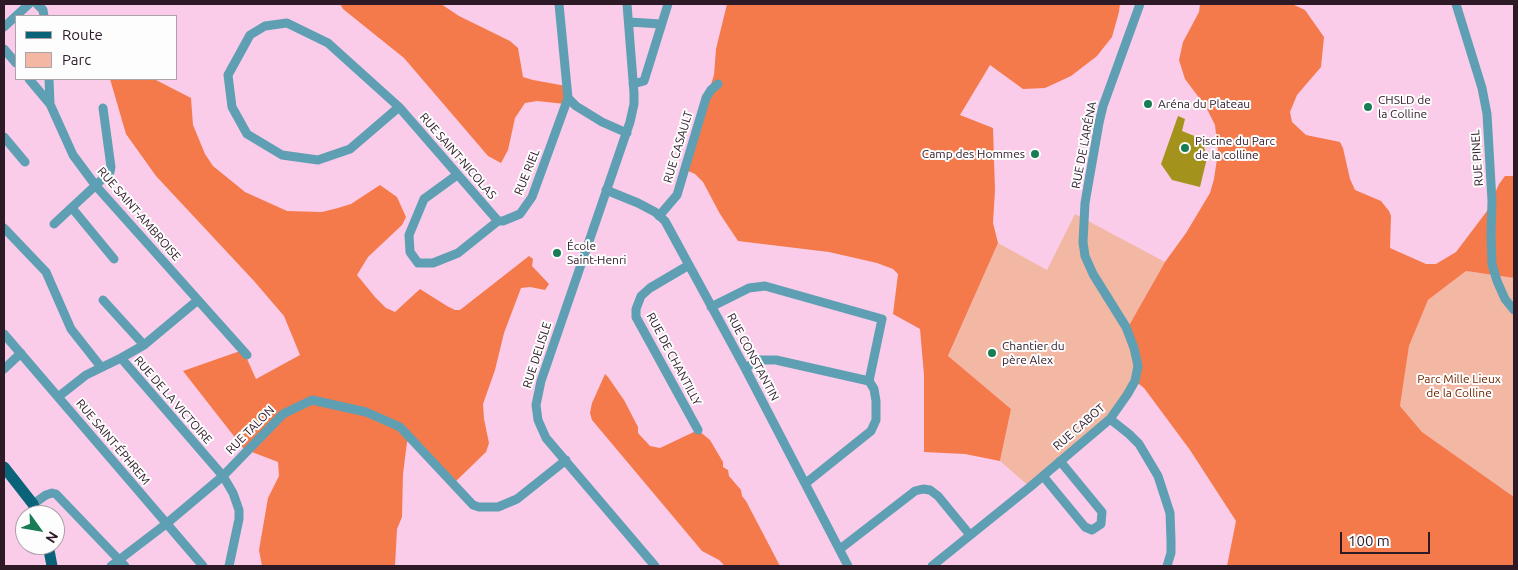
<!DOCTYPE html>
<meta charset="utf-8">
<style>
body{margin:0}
#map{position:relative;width:1518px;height:570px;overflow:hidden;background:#fbcce9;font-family:Ubuntu,sans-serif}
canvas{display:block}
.frame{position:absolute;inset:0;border:5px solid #2e1927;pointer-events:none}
.legend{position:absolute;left:15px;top:15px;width:162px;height:65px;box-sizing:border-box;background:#fdfdfd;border:1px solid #aaa2a7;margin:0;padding:6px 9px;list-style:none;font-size:15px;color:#2e1927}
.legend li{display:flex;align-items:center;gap:10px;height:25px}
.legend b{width:25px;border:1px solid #aaa2a7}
.north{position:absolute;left:15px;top:505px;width:50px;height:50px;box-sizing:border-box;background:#fdfdfd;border:1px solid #aaa2a7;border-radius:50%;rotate:122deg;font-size:14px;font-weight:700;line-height:20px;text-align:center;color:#2e1927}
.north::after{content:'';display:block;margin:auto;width:18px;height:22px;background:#187c55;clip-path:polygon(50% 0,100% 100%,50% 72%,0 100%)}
.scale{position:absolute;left:1340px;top:532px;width:90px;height:22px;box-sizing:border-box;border:2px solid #2e1927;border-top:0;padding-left:6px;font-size:15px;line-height:18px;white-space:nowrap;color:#2e1927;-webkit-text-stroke:4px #fdfdfd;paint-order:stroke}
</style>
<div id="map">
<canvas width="1518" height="570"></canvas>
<div class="frame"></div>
<ul class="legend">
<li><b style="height:6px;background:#0b637a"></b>Route</li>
<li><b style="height:14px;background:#f2b8a3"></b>Parc</li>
</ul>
<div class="north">N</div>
<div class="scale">100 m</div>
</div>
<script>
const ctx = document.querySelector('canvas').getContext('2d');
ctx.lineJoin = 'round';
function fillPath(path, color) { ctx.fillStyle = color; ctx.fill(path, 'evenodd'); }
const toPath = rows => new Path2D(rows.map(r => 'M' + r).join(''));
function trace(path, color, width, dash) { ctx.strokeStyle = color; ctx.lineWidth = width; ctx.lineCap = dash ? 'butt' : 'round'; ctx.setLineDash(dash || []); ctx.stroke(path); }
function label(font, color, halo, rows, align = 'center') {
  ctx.font = font + ' Ubuntu,sans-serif'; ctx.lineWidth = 4; ctx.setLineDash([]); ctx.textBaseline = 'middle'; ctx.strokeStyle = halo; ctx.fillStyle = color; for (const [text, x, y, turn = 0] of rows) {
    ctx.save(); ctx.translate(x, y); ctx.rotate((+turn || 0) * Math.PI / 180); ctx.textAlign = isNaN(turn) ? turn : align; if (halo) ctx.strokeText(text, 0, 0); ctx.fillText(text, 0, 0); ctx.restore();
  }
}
fillPath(toPath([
 [1075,214,1165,262,1127,329,1138,366,1135,381,1110,419,1030,487,1000,461,1011,409,948,357,998,243,1047,270],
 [1466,271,1514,278,1514,497,1422,432,1400,406,1409,346,1428,300]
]), '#f2b8a3');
fillPath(toPath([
 [337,4,441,4,459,16,510,41,518,48,523,77,533,80,566,86,565,104,537,101,525,103,515,118,508,150,501,163,488,156,404,58,343,9,340,4],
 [727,4,1120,4,1119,12,1112,37,1097,56,1071,76,1045,88,1023,89,990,65,960,115,993,128,995,190,993,223,998,243,948,356,1011,409,1000,461,965,454,924,452,924,375,920,329,893,314,898,274,893,269,877,263,829,252,738,241,720,214,703,182,695,174,684,169,714,75,716,49],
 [1200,4,1292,4,1305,10,1324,37,1321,67,1297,95,1290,112,1292,122,1306,135,1340,142,1343,148,1350,179,1355,190,1381,201,1389,211,1391,216,1390,248,1426,264,1436,264,1456,252,1487,211,1499,184,1505,176,1514,176,1514,278,1466,271,1428,300,1409,346,1400,406,1422,432,1514,497,1514,566,1227,566,1236,521,1190,450,1144,388,1135,381,1138,366,1127,329,1165,262,1186,233,1210,193,1214,179,1218,152,1215,125,1206,107,1185,79,1179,60,1183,42,1199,12],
 [110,79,154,79,191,98,193,125,205,154,213,166,245,192,287,211,322,212,338,208,351,204,380,185,397,197,406,217,402,225,368,257,357,275,375,297,386,308,395,312,420,289,447,306,455,310,460,310,529,256,533,259,532,266,549,284,545,290,530,287,521,288,504,333,495,370,483,404,484,419,489,443,486,452,453,484,410,441,407,442,403,474,402,517,397,529,395,566,262,566,259,550,268,498,279,476,278,462,244,449,183,371,243,350,256,379,300,355,284,316,254,281,156,176,126,134],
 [605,374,608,377,624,400,638,427,638,433,650,446,660,448,698,430,710,440,723,462,723,467,728,470,729,476,741,490,742,496,746,501,780,566,725,566,719,560,702,551,592,420,590,413,592,403]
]), '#f47a4b');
fillPath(toPath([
 [1178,116,1185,119,1182,131,1202,139,1207,158,1200,187,1172,180,1161,164]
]), '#a3931d');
trace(toPath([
 [37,4,43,10,44,16],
 [627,4,634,93,634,104,630,122,541,381,536,405,538,420,546,438,655,566],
 [1456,4,1482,88,1487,114,1492,201,1491,234,1492,264,1497,281,1505,299,1514,310],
 [629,22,661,24],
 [4,27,29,4],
 [4,49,16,63],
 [29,79,50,104,73,155,96,186,247,355],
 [49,79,50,104],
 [633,84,644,81,668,4],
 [568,98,576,106,602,122,627,133],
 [399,107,350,149,318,160,282,155,247,134,232,107,228,75,250,35,265,26,287,23,328,43,399,107,498,221],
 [4,137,25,162],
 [457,175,424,199,409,235,410,252,418,263,433,263,458,253,498,221,503,221,520,214,532,197,568,98,559,4],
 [606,190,638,203,655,212,665,221,745,368,848,566],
 [72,208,114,259],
 [659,216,677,195,706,98,711,90,718,84],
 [54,224,110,172,111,167,103,108],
 [4,228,46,272,71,329,101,367],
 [689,265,650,288,641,296,636,309,636,317,698,430],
 [103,300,144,345],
 [711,307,749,288,765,286,882,319,869,381],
 [4,334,203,566],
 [121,358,223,476,233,493,239,510,239,519,229,566],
 [745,368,760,360,776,360,869,381],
 [4,369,21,353],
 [58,397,86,375,121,358,144,345,198,300],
 [1110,419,1129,434,1139,444,1158,476,1170,513,1171,540,1171,553,1167,566],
 [1043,476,1085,527,1092,530,1101,524,1102,512,1060,461],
 [806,483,871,431,876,420,876,401,874,389,869,381],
 [33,504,46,495,52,493,56,494,125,566],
 [840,549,915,491,923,489,930,490,938,496,970,535],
 [111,566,166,524,223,476,283,414,312,400,366,412,400,427,473,505,479,507,498,507,517,499,566,460],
 [932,566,1030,487,1110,419,1127,395,1135,381,1138,366,1134,348,1126,327,1093,274,1085,256,1083,242,1085,203,1099,123,1103,106,1140,4]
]), '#5f9fb4', 9);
trace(toPath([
 [4,467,33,504,37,515],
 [48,545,52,566]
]), '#0b637a', 11);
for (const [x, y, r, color] of [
 [1148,104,5,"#187c55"],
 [1368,107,5,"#187c55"],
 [1185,148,5,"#187c55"],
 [1035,154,5,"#187c55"],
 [557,253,5,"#187c55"],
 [992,353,5,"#187c55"]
]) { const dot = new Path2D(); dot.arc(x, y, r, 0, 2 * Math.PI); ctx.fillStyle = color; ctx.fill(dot); trace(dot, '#fdfdfd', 2); }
label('12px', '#2e1927', '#fdfdfd', [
 ["CHSLD de",1378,100],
 ["la Colline",1378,114],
 ["Aréna du Plateau",1158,104],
 ["Piscine du Parc",1195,141],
 ["de la colline",1195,155],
 ["Camp des Hommes",1025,154,"right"],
 ["École",567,246],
 ["Saint-Henri",567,260],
 ["Chantier du",1002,346],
 ["père Alex",1002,360]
], 'left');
label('12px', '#2e1927', '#fdfdfd', [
 ["RUE DE L'ARÉNA",1084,145,-79],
 ["RUE CASAULT",678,147,-73],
 ["RUE SAINT-NICOLAS",458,156,49],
 ["RUE PINEL",1477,158,-94],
 ["RUE RIEL",527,172,-68],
 ["RUE SAINT-AMBROISE",139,214,49],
 ["RUE DELISLE",537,355,-72],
 ["RUE CONSTANTIN",753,357,62],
 ["RUE DE CHANTILLY",674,359,62],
 ["RUE DE LA VICTOIRE",173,400,49],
 ["RUE CABOT",1079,427,-41],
 ["RUE TALON",250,430,-45],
 ["RUE SAINT-ÉPHREM",113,442,50]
]);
label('12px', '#712500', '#fdfdfd', [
 ["Parc Mille Lieux",1459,379],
 ["de la Colline",1459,393]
]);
</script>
